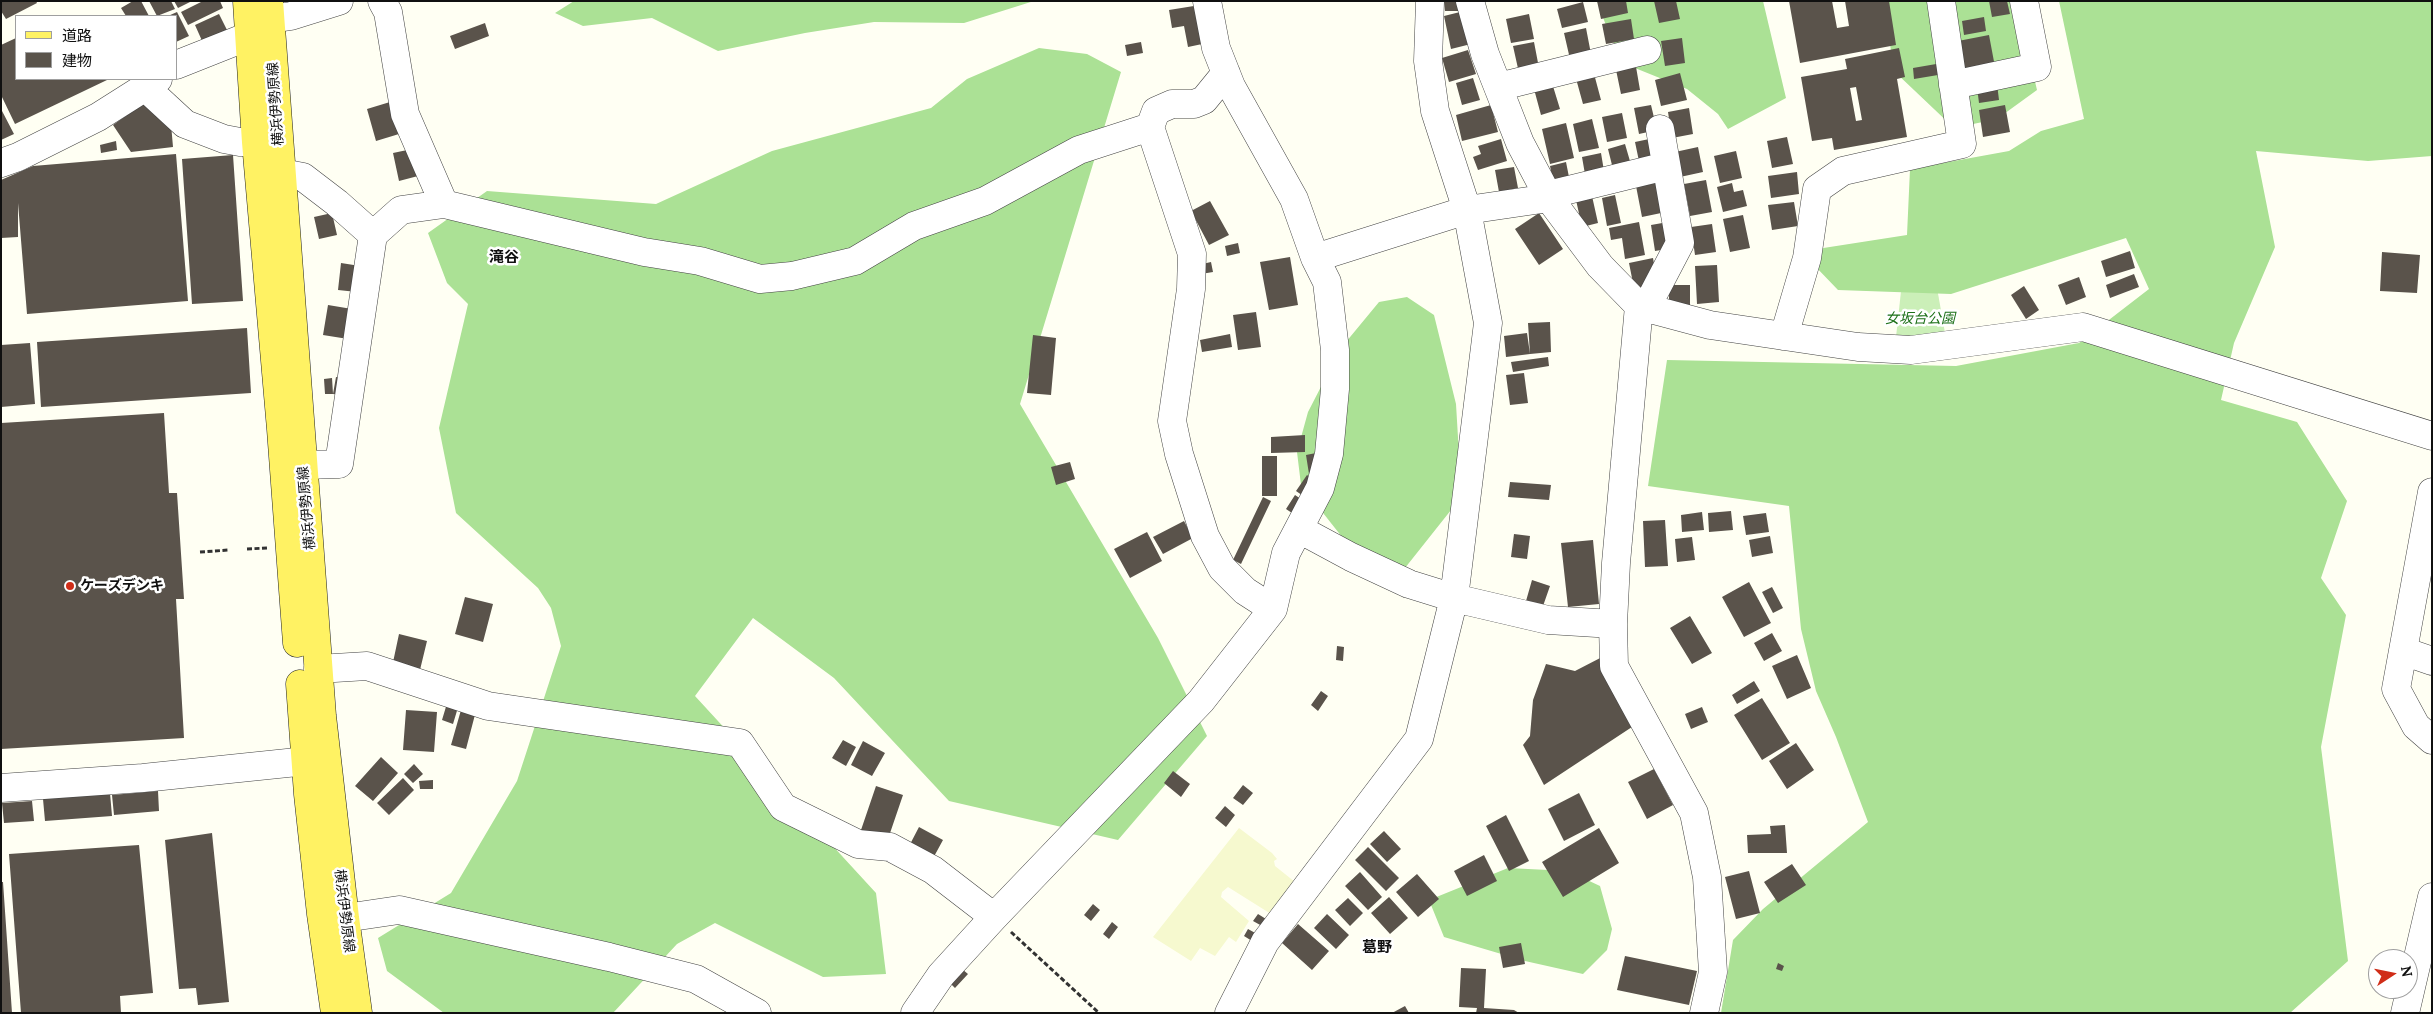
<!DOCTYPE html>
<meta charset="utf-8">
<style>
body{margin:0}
#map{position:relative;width:2433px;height:1014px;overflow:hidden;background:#fffff3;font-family:Lora,"Noto Sans JP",serif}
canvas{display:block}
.frame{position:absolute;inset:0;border:2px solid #101010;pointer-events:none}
.legend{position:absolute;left:15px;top:15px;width:162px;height:65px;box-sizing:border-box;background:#fff;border:1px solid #9f9f9f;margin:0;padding:6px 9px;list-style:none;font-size:15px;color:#101010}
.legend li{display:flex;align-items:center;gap:10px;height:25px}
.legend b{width:25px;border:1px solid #9f9f9f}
.north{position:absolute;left:2368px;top:949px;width:50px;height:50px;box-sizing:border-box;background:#fff;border:1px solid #9f9f9f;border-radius:50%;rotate:79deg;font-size:14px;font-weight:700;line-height:20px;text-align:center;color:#101010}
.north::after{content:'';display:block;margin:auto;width:18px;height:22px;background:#d02d18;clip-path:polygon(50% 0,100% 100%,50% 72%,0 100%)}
</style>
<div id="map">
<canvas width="2433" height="1014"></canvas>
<div class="frame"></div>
<ul class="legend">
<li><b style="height:6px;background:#fff263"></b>道路</li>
<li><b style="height:14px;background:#5a534b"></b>建物</li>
</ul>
<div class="north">N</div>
</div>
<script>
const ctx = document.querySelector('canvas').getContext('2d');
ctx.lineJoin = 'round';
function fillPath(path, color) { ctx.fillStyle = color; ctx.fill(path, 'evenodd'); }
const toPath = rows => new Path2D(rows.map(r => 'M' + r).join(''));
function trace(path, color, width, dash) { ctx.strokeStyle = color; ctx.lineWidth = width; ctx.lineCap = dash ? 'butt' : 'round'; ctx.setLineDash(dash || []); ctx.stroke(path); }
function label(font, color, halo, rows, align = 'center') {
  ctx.font = font + ' Lora,"Noto Sans JP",serif'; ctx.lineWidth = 5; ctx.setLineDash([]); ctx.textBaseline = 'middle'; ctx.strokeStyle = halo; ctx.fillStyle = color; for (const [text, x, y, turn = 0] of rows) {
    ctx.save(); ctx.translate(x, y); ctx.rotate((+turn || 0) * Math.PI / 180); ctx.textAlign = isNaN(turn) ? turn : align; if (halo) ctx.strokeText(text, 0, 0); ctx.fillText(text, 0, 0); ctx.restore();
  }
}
fillPath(toPath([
 [1239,828,1272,853,1277,859,1274,861,1275,866,1295,882,1271,914,1228,887,1222,892,1221,897,1249,921,1236,942,1229,937,1215,956,1200,948,1191,961,1153,937]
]), '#f6f9cf');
fillPath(toPath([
 [1934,271,1945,333,1923,343,1896,337,1903,273]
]), '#cbefb8');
fillPath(toPath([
 [574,1,1034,1,964,23,874,22,805,33,718,51,652,18,583,26,555,13],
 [1597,1,1763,1,1786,98,1728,129,1718,114,1687,89,1630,66,1611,39],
 [1882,1,2016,1,2037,90,1997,119,1954,128,1895,72],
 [2059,1,2432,1,2432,156,2368,161,2256,151,2275,247,2234,343,2221,400,2297,422,2347,501,2321,578,2346,615,2321,747,2348,961,2290,1013,1721,1013,1733,940,1763,909,1868,822,1836,737,1816,691,1801,629,1789,506,1648,486,1667,360,1956,366,2079,343,2149,289,2126,238,1951,294,1838,290,1813,264,1817,249,1907,235,1910,169,2009,151,2041,131,2084,119],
 [1039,48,1087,54,1121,72,1020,404,1158,638,1207,736,1118,840,949,801,834,678,753,618,695,696,876,893,886,974,823,977,715,923,677,944,613,1013,444,1013,387,971,378,938,451,893,517,781,561,646,551,608,538,588,456,513,439,428,468,304,447,283,428,233,487,191,656,204,772,151,931,108,967,79],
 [1407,297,1434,315,1456,404,1460,471,1455,505,1405,568,1342,537,1301,485,1297,452,1308,412,1341,348,1379,302],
 [1508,868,1568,871,1600,886,1612,929,1607,950,1583,974,1525,961,1444,937,1429,900]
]), '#abe195');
fillPath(toPath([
 [1,1,36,1,37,3,6,19,1,11],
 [133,1,141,1,149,16,126,16,121,8],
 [149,1,171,1,175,9,157,16],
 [174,1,192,1,178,8],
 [203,1,220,1,223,8,188,25,181,12],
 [1444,1,1460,1,1460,11,1445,11],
 [1597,1,1626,1,1628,13,1601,19],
 [1654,1,1676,1,1680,19,1659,23],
 [1789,1,1832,1,1837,28,1849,26,1845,1,1889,1,1896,45,1800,63],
 [1989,1,2007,1,2010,14,1992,17],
 [1583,2,1588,22,1562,28,1557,9],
 [1200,5,1207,43,1188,47,1184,26,1172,28,1169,10],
 [1464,11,1471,44,1451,49,1444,16],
 [177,12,189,36,176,42,176,16,168,16],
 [219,14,228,32,203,43,195,25],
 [1529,14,1534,39,1511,43,1506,19],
 [1984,17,1986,31,1964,35,1962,21],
 [1631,19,1634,39,1606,44,1602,24],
 [485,23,489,36,455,49,450,36],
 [1586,28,1591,54,1570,59,1564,33],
 [1989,35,1995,67,1958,73,1953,42],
 [16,38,16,79,107,80,15,124,1,95,1,45],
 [1682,38,1685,63,1665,66,1661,41],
 [1141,42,1143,53,1127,56,1125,45],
 [1534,42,1539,68,1519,73,1513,46],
 [1899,48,1905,77,1897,79,1907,137,1834,150,1832,138,1812,141,1801,77,1847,69,1845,59],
 [1856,87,1862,120,1856,121,1850,88],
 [1468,50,1476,74,1449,82,1442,58],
 [1635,61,1640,90,1621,94,1615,65],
 [1942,63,1944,74,1914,79,1913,68],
 [1593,70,1601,100,1583,104,1575,75],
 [1680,73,1687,100,1661,106,1655,80],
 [1473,78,1480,100,1462,105,1456,83],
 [1552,83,1560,109,1541,115,1534,89],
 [1997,84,1999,100,1979,103,1977,87],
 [152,97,171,124,173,147,131,152,113,125],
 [390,102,399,134,376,141,367,109],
 [1491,105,1498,132,1462,141,1456,115],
 [1651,105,1657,130,1639,134,1634,108],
 [2005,105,2010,132,1983,137,1979,110],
 [1689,108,1693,134,1672,138,1668,112],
 [1,109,14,134,1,140],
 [1622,113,1627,138,1607,142,1602,117],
 [1592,119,1599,148,1579,152,1573,124],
 [1566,123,1574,158,1550,164,1542,129],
 [1787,137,1793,164,1772,168,1767,141],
 [1654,138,1659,162,1640,166,1635,142],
 [1501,139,1507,161,1478,170,1473,157,1481,154,1478,146],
 [116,141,117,150,101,153,100,145],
 [1625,144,1632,168,1614,173,1608,149],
 [1698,147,1703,172,1680,177,1675,152],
 [412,149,418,176,399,181,393,153],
 [1736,151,1742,178,1720,183,1714,156],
 [1601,153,1605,177,1586,180,1582,157],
 [176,154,188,301,27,314,18,203,18,237,1,238,1,180,33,166],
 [233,155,243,301,192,304,182,159],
 [1566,162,1571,187,1555,191,1550,166],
 [1514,167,1518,188,1499,192,1495,170],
 [1797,172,1799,194,1771,198,1768,176],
 [1706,180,1712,212,1690,216,1684,184],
 [1659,181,1666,212,1642,217,1636,186],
 [1732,183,1734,192,1743,190,1747,206,1723,212,1717,187],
 [1615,195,1621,223,1607,226,1602,198],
 [1592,196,1598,223,1582,227,1576,200],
 [1210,201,1229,235,1209,245,1191,211],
 [1794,202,1798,226,1772,230,1768,205],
 [332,213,337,235,319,239,314,217],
 [1539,213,1563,249,1539,265,1515,229],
 [1743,215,1750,248,1730,252,1723,219],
 [1639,222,1645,255,1625,259,1622,238,1611,240,1609,228],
 [1668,222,1673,248,1655,251,1651,225],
 [1712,224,1716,252,1695,255,1691,227],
 [1238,243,1240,253,1227,256,1225,246],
 [2130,251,2135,268,2106,277,2101,261],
 [2382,252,2420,255,2417,293,2380,291],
 [1290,257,1298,305,1269,310,1260,262],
 [1653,258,1657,281,1635,293,1629,263],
 [1211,262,1213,272,1201,274,1198,265],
 [341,263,360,266,357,292,338,290],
 [1717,265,1719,302,1697,304,1695,266],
 [2134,274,2139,287,2110,298,2106,285],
 [2079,277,2086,297,2066,305,2058,285],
 [1669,285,1690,285,1690,310,1669,310],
 [2024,286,2039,310,2026,319,2011,295],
 [328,305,352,309,348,339,323,335],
 [1256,312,1261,347,1238,350,1233,315],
 [1550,322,1551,352,1530,354,1528,323],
 [247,328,251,393,41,407,37,342],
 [1527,333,1530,354,1506,357,1504,336],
 [1230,334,1232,347,1202,352,1200,340],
 [1033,335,1056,338,1051,395,1027,393],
 [30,343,35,404,1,407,1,345],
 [1548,357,1549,366,1513,372,1511,362],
 [1524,373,1528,403,1510,405,1506,375],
 [336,377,343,378,341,395,333,394],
 [332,378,333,394,325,394,324,379],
 [164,413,169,493,177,493,184,599,176,599,184,738,1,749,1,423],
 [1305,435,1305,452,1271,453,1271,437],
 [1316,453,1320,482,1309,474,1306,455],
 [1262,456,1277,456,1277,496,1262,496],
 [1070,462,1075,479,1056,485,1051,467],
 [1307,475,1320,485,1309,500,1296,491],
 [1510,482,1551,485,1549,500,1508,497],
 [1295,495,1310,505,1301,519,1286,509],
 [1263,497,1271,501,1241,564,1233,560],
 [1731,511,1733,530,1709,532,1708,513],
 [1702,512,1704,530,1682,532,1681,515],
 [1766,513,1769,532,1746,535,1743,516],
 [1665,520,1668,566,1645,567,1643,521],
 [1184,521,1193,538,1163,554,1153,537],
 [1147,532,1162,561,1130,578,1114,549],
 [1514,534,1530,536,1527,559,1511,557],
 [1770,536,1773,553,1752,557,1749,540],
 [1692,537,1695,560,1677,562,1675,539],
 [1593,540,1599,604,1568,607,1561,543],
 [1532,580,1550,586,1543,606,1526,601],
 [1749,582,1771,623,1744,637,1722,597],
 [1772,587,1783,608,1773,613,1762,592],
 [465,597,493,604,483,642,455,634],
 [1690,616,1712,653,1692,664,1670,628],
 [1772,633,1782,651,1764,661,1754,643],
 [399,634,427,641,419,674,392,667],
 [1337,646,1344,647,1343,661,1336,660],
 [1606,655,1635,725,1544,785,1523,745,1530,736,1533,700,1546,664,1575,671],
 [1797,655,1811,688,1787,699,1772,666],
 [1754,681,1760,691,1737,704,1732,695],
 [1321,691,1328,696,1318,711,1311,705],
 [1762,698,1790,743,1762,760,1734,715],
 [448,700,459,704,453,724,442,720],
 [463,703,477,707,466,749,451,745],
 [1702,707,1708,722,1691,729,1685,714],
 [406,710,437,712,434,752,403,750],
 [843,740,856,747,846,766,832,758],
 [863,741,885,753,872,776,851,765],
 [1796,743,1814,770,1787,789,1769,761],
 [381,757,398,773,373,801,355,786],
 [414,764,423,774,413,783,404,774],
 [1654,769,1673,805,1647,819,1628,782],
 [1173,771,1190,784,1181,797,1164,783],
 [403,778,414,790,389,815,377,803],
 [433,780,433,789,420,789,419,781],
 [1243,785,1253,793,1243,805,1233,798],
 [876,786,903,795,888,839,861,830],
 [158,791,159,811,114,815,112,795],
 [110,793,112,816,45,821,43,799],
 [1579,793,1595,825,1564,841,1548,809],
 [32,801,34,821,4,823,2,803],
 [1225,806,1235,815,1226,827,1215,818],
 [1506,815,1529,861,1509,871,1486,826],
 [1785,825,1787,853,1748,853,1747,835,1771,834,1770,826],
 [919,827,943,840,931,862,907,850],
 [1599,828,1619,863,1563,897,1542,862],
 [1384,831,1401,849,1387,862,1370,844],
 [212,833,229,1002,198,1005,196,988,179,989,165,840],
 [139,845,153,993,120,996,121,1013,21,1013,9,854],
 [1368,847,1399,878,1386,891,1355,860],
 [1484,855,1497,881,1467,896,1454,871],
 [1792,864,1806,885,1778,903,1764,882],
 [1749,871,1760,913,1736,919,1725,877],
 [1360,872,1382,897,1368,910,1345,886],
 [1417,874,1439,899,1418,917,1396,892],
 [1,882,3,882,12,1013,1,1013],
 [1389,897,1408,918,1390,934,1371,913],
 [1348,898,1363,913,1350,926,1335,910],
 [1093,904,1100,910,1091,921,1084,915],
 [1258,914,1266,919,1262,926,1253,921],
 [1327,914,1349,935,1336,949,1314,928],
 [1112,922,1118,927,1109,939,1103,934],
 [1298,924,1329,951,1312,970,1282,943],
 [1248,929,1257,934,1252,941,1244,936],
 [1521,943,1525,964,1503,968,1499,947],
 [1625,956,1697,971,1689,1005,1617,990],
 [1778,963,1784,966,1782,971,1776,969],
 [1461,968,1486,969,1484,1008,1514,1010,1519,1013,1476,1013,1477,1008,1459,1007],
 [962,969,968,974,955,988,950,983],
 [1405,1006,1409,1013,1392,1013]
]), '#5a534b');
const minor = toPath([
 [382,1,388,12,405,114,444,204],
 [1470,1,1485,54,1498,87,1520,143,1549,198,1600,266,1639,306,1616,563,1613,624,1614,666,1694,813,1707,877,1713,972,1704,1013],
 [270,19,291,16,339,1],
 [176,65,249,36],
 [1953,85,2037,67,2024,1],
 [1498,87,1647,50],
 [146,88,185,124,224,139,240,142,256,142],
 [1150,127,1192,254,1191,289,1172,421,1179,454,1205,536,1222,568,1245,591,1273,609],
 [1,163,18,157,98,117,158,79],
 [282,173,303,177,337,203,373,235],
 [1548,195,1666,166],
 [1315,258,1467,210,1549,198],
 [1639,306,1710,325,1858,347,1911,350,2083,327,2432,436],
 [1646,308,1680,243,1660,129],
 [1784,336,1807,258,1817,189,1843,171,1962,144,1941,1],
 [303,465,339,464,373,235,401,210,444,204,644,252,700,261,760,279,792,276,855,261,914,226,985,201,1079,150,1150,127,1156,111,1172,104,1194,104,1204,100,1226,73],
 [2432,492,2396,689,2416,726,2432,740],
 [1299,529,1351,557,1409,584,1454,598,1548,620,1613,624],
 [2403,651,2432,661],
 [318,669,367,666,488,706,740,743,783,807,858,844,890,847,933,870,994,917],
 [1,788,143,778,326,759],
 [345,918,399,910,609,957,696,979,757,1013],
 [915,1013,941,975,994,917,1201,701,1273,609,1286,553,1320,488,1329,454,1335,389,1335,350,1327,282,1315,258,1294,199,1231,86,1216,48,1207,1],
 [1229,1013,1265,942,1419,739,1454,598,1488,323,1467,210,1435,111,1428,61,1430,1],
 [2405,1013,2432,897]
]);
const major = toPath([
 [247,1,256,142,281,429,297,643],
 [269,1,322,716,345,918,358,1013],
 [300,684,308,794,321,914,335,1013]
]);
trace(minor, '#434343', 29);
trace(major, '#212121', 29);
trace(toPath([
 [247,549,267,548],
 [200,552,229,550],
 [1011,932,1099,1013]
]), '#323232', 3, [5, 2.5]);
trace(minor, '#fff', 28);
trace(major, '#fff263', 28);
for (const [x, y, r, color] of [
 [70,586,5,"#d02d18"]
]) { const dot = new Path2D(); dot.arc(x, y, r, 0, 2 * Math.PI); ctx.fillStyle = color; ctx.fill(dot); trace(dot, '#fff', 2); }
label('14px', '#101010', '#fff', [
 ["横浜伊勢原線",276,104,-94],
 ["横浜伊勢原線",307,508,-95],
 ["横浜伊勢原線",344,911,83]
]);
label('italic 14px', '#1c7018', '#fff', [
 ["女坂台公園",1920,319]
]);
label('bold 14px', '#101010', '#fff', [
 ["ケーズデンキ",80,586]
], 'left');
label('bold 15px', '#101010', '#fff', [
 ["滝谷",504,258],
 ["葛野",1377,948]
]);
</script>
